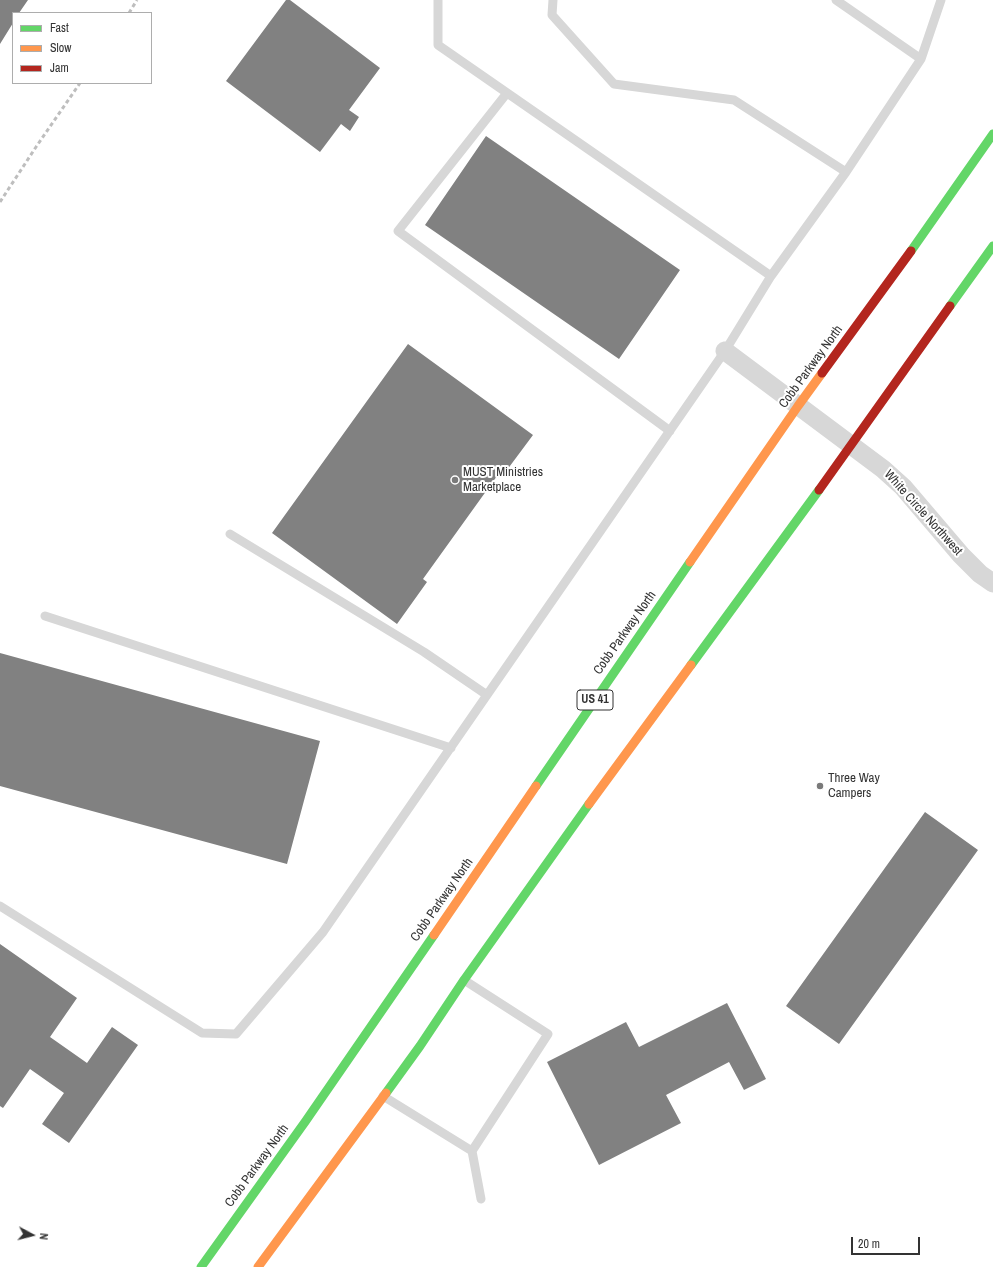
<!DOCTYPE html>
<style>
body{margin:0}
#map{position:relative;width:993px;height:1267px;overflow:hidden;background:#fff;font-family:"Archivo Narrow",sans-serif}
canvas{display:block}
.legend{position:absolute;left:12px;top:12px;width:140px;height:72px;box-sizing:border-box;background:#fff;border:1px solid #adadad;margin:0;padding:5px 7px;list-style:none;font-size:12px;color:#333}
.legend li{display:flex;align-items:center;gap:8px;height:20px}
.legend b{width:20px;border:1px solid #adadad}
.north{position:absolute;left:12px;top:1215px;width:40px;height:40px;-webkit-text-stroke:3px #fff;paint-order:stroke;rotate:97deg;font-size:11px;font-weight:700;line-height:16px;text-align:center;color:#333}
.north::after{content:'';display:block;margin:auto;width:14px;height:18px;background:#333;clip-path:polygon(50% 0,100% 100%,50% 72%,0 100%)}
.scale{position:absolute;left:851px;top:1237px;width:69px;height:18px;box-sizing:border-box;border:2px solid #333;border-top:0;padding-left:5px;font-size:12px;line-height:14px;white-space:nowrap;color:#333;-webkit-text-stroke:3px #fff;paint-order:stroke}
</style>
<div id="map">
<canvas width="993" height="1267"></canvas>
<ul class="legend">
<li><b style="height:5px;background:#63d668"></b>Fast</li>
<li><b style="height:5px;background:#ff974d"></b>Slow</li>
<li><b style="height:5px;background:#b3261e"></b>Jam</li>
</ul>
<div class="north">N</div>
<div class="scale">20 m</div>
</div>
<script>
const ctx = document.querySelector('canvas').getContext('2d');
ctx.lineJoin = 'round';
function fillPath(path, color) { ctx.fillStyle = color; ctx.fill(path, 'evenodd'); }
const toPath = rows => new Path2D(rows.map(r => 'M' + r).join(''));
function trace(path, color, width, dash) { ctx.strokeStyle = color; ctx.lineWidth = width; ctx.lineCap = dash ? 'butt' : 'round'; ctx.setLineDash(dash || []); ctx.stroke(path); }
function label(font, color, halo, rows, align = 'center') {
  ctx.font = font + ' "Archivo Narrow",sans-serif'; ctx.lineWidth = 4; ctx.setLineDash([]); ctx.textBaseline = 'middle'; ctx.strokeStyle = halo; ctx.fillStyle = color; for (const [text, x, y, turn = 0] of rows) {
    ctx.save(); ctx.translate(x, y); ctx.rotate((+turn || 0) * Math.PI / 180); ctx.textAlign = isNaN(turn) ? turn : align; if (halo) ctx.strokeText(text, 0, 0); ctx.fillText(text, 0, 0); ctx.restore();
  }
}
fillPath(toPath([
 [0,0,28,0,19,13,13,13,13,23,0,44],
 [286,0,290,0,380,68,349,110,359,117,350,131,341,124,320,152,226,81],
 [486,136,680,270,619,359,425,225],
 [408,344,533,435,501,478,497,476,423,579,427,582,397,624,272,533],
 [0,653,320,741,287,864,0,786],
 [925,812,978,850,839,1044,786,1006],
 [0,944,77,998,50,1037,87,1063,112,1027,138,1045,69,1143,42,1124,64,1093,30,1069,3,1108,0,1106],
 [727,1003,766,1079,744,1090,729,1062,666,1095,681,1123,599,1165,547,1062,626,1022,639,1047]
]), '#818181');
trace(toPath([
 [438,0,438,45,771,276],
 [553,0,552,15,614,84,734,100,846,172],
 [836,0,921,59],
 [507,93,398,231,670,431],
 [230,534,424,652,487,695],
 [45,616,451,748],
 [0,906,202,1033,236,1034,323,932,725,351,771,276,846,172,921,59,941,0],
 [464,980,548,1034,472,1151,481,1199],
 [383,1096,472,1151]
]), '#d7d7d7', 9);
trace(toPath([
 [725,351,883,469,903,487,961,555,980,574,993,583]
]), '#d7d7d7', 19);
trace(toPath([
 [911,251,993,134],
 [950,306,993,246],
 [691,665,819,490],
 [536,786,690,562],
 [386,1093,420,1046,464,980,589,804],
 [201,1267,305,1122,434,935]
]), '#63d668', 9);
trace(toPath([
 [690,562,798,406,822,373],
 [589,804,691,665],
 [434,935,536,786],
 [258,1267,386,1093]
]), '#ff974d', 9);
trace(toPath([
 [822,373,911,251],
 [819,490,950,306]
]), '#b3261e', 9);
trace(toPath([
 [129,13,137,0],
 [0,202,36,147,80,83]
]), '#bebebe', 3, [4, 3]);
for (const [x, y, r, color] of [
 [455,480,4,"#7a7a7a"],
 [820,786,4,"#7a7a7a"]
]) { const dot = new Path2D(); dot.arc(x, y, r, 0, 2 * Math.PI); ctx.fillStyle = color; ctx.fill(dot); trace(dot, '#fff', 1.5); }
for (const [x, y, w] of [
 [595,700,36]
]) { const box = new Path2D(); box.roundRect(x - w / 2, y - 10, w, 20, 3); ctx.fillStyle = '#fff'; ctx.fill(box); trace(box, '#333', 1); }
label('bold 12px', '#333', null, [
 ["US 41",595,700]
]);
label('13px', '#333', '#fff', [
 ["Cobb Parkway North",811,367,-54],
 ["White Circle Northwest",923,513,48],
 ["Cobb Parkway North",625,633,-55],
 ["Cobb Parkway North",442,900,-55],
 ["Cobb Parkway North",257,1166,-54]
]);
label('13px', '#333', '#fff', [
 ["MUST Ministries",463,473],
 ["Marketplace",463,488],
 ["Three Way",828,779],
 ["Campers",828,794]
], 'left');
</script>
